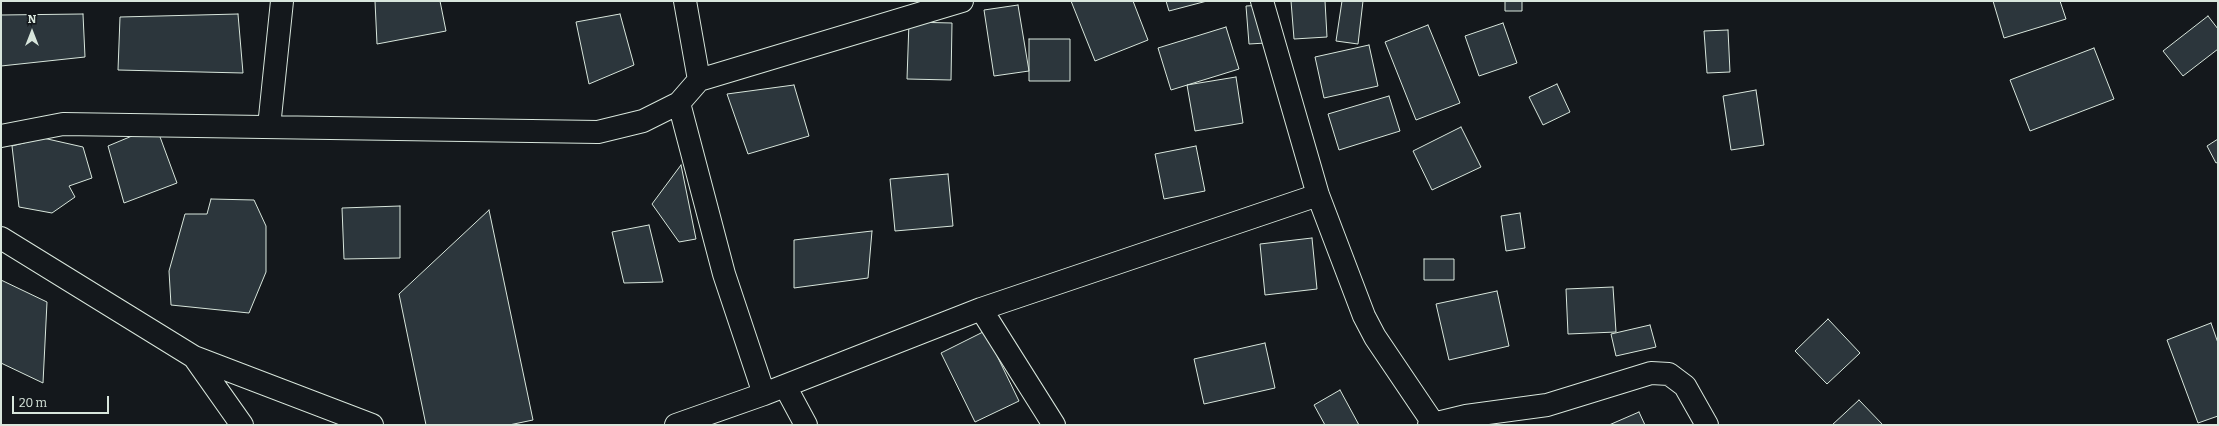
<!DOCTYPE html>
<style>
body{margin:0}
#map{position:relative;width:2219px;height:426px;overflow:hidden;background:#14181c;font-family:Bitter,serif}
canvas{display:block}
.frame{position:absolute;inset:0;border:2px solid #d8e6dc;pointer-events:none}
.north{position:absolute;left:12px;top:12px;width:40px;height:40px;-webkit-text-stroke:3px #14181c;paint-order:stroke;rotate:0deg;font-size:11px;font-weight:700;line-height:16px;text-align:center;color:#d8e6dc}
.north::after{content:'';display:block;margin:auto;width:14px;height:18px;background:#d8e6dc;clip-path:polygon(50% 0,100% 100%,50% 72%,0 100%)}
.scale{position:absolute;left:12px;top:396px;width:97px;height:18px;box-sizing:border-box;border:2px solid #d8e6dc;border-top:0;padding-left:5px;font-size:12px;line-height:14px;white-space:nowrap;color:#d8e6dc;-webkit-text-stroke:3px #14181c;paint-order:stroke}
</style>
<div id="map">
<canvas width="2219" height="426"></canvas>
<div class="frame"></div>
<div class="north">N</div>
<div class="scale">20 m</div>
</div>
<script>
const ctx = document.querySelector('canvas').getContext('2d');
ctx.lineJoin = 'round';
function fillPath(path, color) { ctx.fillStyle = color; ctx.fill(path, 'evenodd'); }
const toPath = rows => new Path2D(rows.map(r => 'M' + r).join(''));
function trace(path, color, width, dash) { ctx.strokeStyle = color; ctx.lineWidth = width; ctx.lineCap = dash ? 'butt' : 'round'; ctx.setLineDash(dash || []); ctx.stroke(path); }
const building = toPath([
 [375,1,440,1,446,31,377,44,375,1],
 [1071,1,1133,1,1148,40,1095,61,1071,1],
 [1166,1,1207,1,1169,11,1166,1],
 [1291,1,1325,1,1327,37,1294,39,1291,1],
 [1342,1,1363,1,1358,44,1336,41,1342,1],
 [1505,1,1522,1,1522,11,1505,11,1505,1],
 [1993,1,2060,1,2066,19,2004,38,1993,1],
 [1018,5,1029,71,994,76,984,10,1018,5],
 [1263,5,1266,43,1249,44,1246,6,1263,5],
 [83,14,85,57,1,66,1,15,83,14],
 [238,14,243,73,118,70,120,17,238,14],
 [620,14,634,65,589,84,576,22,620,14],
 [2208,16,2218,29,2218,49,2183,76,2163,51,2208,16],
 [909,22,952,23,951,80,907,79,909,22],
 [1503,23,1517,63,1479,76,1465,36,1503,23],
 [1428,25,1460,103,1416,120,1385,42,1428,25],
 [1226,27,1239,69,1171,90,1158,48,1226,27],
 [1728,30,1730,72,1707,73,1704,31,1728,30],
 [1029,39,1070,39,1070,81,1029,81,1029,39],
 [1369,45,1378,86,1324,98,1315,57,1369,45],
 [2094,48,2114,99,2030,131,2010,80,2094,48],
 [1236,77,1243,123,1195,131,1187,85,1236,77],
 [1557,84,1570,112,1543,125,1529,97,1557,84],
 [794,85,809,136,748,154,727,94,794,85],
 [1756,90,1764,145,1731,150,1723,96,1756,90],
 [1389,96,1400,131,1339,150,1328,114,1389,96],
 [156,126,177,183,124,203,108,146,156,126],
 [1461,127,1481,167,1432,190,1413,151,1461,127],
 [43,138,83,147,92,178,69,186,75,197,52,213,19,207,12,146,43,138],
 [2218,139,2218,162,2216,163,2207,146,2218,139],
 [1196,146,1205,191,1164,199,1155,154,1196,146],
 [681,165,696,239,679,242,652,204,681,165],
 [948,174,953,226,895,231,890,179,948,174],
 [211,199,254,200,266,226,266,272,249,313,171,305,169,271,185,214,207,214,211,199],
 [400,206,400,258,344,259,342,208,400,206],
 [489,210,533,420,509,425,426,425,399,294,489,210],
 [1520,213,1525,248,1506,251,1501,216,1520,213],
 [649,225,663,282,624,283,612,232,649,225],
 [872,231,868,278,794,288,794,240,872,231],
 [1312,238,1317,289,1265,295,1260,244,1312,238],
 [1424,259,1454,259,1454,280,1424,280,1424,259],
 [1,280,47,302,43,383,1,363,1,280],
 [1613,287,1616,332,1568,334,1566,289,1613,287],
 [1497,291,1509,346,1449,360,1436,304,1497,291],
 [1828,319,1860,353,1827,384,1795,351,1828,319],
 [2211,323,2218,343,2218,416,2198,423,2167,340,2211,323],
 [1650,325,1656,347,1616,356,1611,334,1650,325],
 [985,331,1019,401,975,422,941,353,985,331],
 [1265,343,1275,388,1204,404,1194,359,1265,343],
 [1340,390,1359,425,1325,425,1314,405,1340,390],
 [1859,400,1883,425,1832,425,1859,400],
 [1639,412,1645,425,1609,425,1639,412]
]);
fillPath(building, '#2c363c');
trace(building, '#d8e6dc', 1);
const street = toPath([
 [685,1,699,80],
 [1262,1,1318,195,1364,316,1375,337,1433,423],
 [679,103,724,274,764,394],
 [269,127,282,1],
 [1,136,63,124,598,132,643,121,679,103,699,80,962,1],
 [1,238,194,357,372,425],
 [981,309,1054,425],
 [194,357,242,425],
 [785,386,806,425],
 [676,425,764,394,981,309,1318,195],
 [1429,425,1466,416,1547,405,1651,373,1669,374,1685,386,1707,425]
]);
trace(street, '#d8e6dc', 24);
trace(street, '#14181c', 22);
</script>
